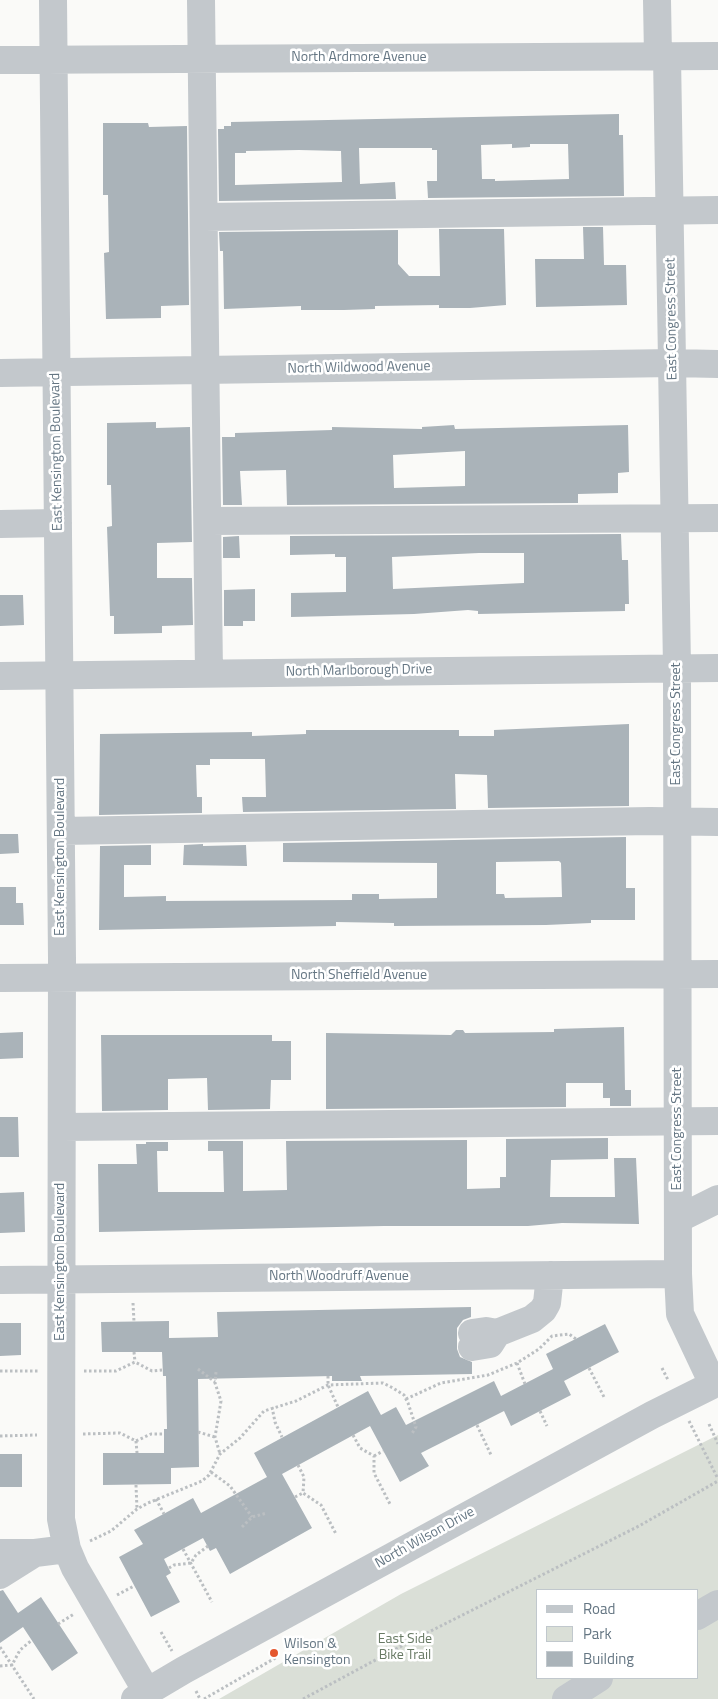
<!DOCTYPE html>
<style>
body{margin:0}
#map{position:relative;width:718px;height:1699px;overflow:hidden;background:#fafaf8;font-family:"Titillium Web",sans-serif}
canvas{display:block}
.legend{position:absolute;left:536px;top:1589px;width:162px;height:90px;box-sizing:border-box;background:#fff;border:1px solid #c1c8cd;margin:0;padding:6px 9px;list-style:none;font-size:15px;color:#657683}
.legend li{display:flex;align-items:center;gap:10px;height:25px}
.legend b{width:25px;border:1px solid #c1c8cd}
</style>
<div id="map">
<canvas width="718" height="1699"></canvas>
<ul class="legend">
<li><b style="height:6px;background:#c3c8cc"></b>Road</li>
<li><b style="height:14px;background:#dadfd7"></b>Park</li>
<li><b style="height:14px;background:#aab3b9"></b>Building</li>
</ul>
</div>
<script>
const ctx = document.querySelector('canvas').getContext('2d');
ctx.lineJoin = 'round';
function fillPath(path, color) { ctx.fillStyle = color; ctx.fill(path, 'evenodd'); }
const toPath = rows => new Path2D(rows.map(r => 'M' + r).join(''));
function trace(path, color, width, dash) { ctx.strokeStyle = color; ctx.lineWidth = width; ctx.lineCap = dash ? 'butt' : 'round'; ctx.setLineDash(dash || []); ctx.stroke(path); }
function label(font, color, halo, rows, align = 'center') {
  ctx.font = font + ' "Titillium Web",sans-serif'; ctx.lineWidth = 5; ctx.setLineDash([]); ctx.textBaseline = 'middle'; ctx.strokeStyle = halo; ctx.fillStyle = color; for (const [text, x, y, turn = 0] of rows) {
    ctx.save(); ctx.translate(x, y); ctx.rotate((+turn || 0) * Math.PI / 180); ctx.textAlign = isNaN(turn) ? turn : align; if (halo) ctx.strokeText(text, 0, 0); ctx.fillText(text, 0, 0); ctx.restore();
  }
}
fillPath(toPath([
 [718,1435,718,1699,219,1699,401,1594],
 [537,1590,697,1590,697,1678,537,1678]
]), '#dadfd7');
fillPath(toPath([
 [619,114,619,135,623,135,624,196,428,198,427,181,437,181,437,150,432,150,432,148,359,148,360,184,395,182,396,199,219,201,218,129,224,129,224,126,231,126,231,122],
 [512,144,512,148,530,147,530,144,568,144,569,179,495,181,495,179,482,179,481,145],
 [299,150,341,151,342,182,235,185,235,153,246,153,246,151],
 [103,123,148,123,149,127,187,126,189,305,161,306,161,318,106,319,104,253,109,252,108,195,103,195],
 [583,227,603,227,604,265,626,265,627,305,536,307,535,259,584,259],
 [439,229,504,229,506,305,470,308,439,308,439,305,375,306,375,309,344,310,301,310,301,306,224,309,223,251,220,251,219,232,398,230,398,264,409,276,440,276],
 [156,422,156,428,190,427,192,542,157,543,157,578,192,578,193,625,162,626,162,633,114,634,114,616,110,616,108,555,107,527,112,526,111,485,107,485,107,423],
 [454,425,455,429,628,425,629,472,618,473,618,493,578,494,578,503,287,505,286,470,240,471,242,505,223,505,222,437,235,437,235,433,332,430,332,427,422,429,422,427],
 [465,451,465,486,394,488,393,455],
 [621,534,622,560,628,560,629,604,625,604,625,611,478,614,478,611,468,610,414,614,291,617,291,593,346,592,346,557,335,557,335,554,290,555,290,536],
 [479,553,524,553,524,583,393,589,392,557],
 [239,536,240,558,223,558,223,537],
 [255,589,255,621,243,621,243,626,224,626,224,590],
 [0,595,23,595,24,625,0,626],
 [629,724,629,806,488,808,487,775,455,774,456,809,243,812,242,797,266,797,265,759,210,759,210,765,196,765,197,797,202,797,202,813,99,815,100,734,252,732,252,736,306,734,306,730,459,730,459,736,494,736,494,730],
 [0,834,18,834,19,853,0,854],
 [626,837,626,888,635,888,635,920,591,920,591,923,546,925,394,926,394,923,336,922,336,926,99,930,100,846,151,845,151,865,124,865,124,897,166,896,166,901,352,900,352,894,379,894,379,899,437,898,437,863,283,862,283,843],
 [559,861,561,863,562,897,505,898,504,894,496,894,496,862],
 [203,844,203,846,246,845,247,866,183,865,184,845],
 [0,887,16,887,16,903,23,903,24,925,0,925],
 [624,1027,625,1090,631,1090,631,1106,610,1106,610,1098,603,1098,603,1083,566,1083,566,1107,326,1109,326,1033,451,1035,456,1030,463,1030,465,1033,554,1032,554,1029],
 [23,1032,23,1058,0,1059,0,1033],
 [101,1035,272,1035,272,1041,291,1041,291,1080,271,1080,270,1109,208,1110,207,1078,168,1079,168,1110,102,1111],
 [0,1117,18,1117,19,1157,0,1157],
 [608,1138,608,1159,551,1160,550,1197,615,1197,614,1158,636,1158,639,1224,562,1223,528,1226,384,1226,99,1232,98,1164,137,1164,136,1144,146,1144,146,1142,168,1142,168,1151,157,1151,158,1192,224,1192,223,1151,208,1151,208,1141,243,1141,243,1191,287,1190,286,1141,467,1140,467,1189,500,1188,500,1177,506,1177,506,1139],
 [24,1192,25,1232,0,1233,0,1193],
 [471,1307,471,1317,463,1320,457,1328,457,1349,460,1357,472,1362,472,1374,360,1376,362,1381,332,1381,332,1376,198,1379,199,1467,171,1468,171,1484,103,1485,103,1453,164,1453,164,1429,167,1429,166,1376,163,1376,162,1352,102,1352,101,1322,169,1321,169,1338,218,1337,217,1312],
 [0,1323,21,1323,21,1355,0,1356],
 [605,1324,619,1352,564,1381,571,1395,511,1426,504,1411,421,1453,429,1466,400,1482,370,1426,282,1474,312,1528,230,1574,216,1548,210,1551,203,1538,164,1559,171,1573,166,1576,180,1602,151,1617,119,1557,143,1544,134,1530,193,1498,201,1513,267,1477,254,1453,368,1391,381,1415,396,1407,406,1425,494,1381,501,1396,553,1369,546,1354],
 [0,1454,22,1454,22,1487,0,1487],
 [3,1590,18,1613,41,1597,78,1653,52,1671,23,1627,0,1643,0,1591]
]), '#aab3b9');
trace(toPath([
 [133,1303,134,1322],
 [134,1352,135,1362],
 [517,1363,525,1384],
 [589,1368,604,1397],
 [662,1368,668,1380],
 [198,1369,215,1382],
 [0,1371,38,1371],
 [84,1371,116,1371,135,1362,152,1371,162,1370],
 [216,1372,215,1383,221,1401,215,1437,220,1454],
 [328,1376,328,1385,338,1407],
 [406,1399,441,1383,488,1375,517,1363,539,1349,552,1336,569,1334,576,1339],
 [272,1407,275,1422,282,1437],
 [540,1411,547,1426],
 [689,1421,718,1479],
 [709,1424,718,1444],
 [477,1425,491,1455],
 [198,1432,215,1437],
 [83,1434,120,1433,136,1441,151,1434,164,1434],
 [353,1435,360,1448,374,1456,374,1473,391,1506],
 [0,1436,37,1435],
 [136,1441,137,1453],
 [374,1456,383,1451],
 [298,1465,304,1477,303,1493,321,1505,336,1534],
 [211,1472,230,1486,252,1517],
 [136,1485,137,1509],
 [295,1497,303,1493],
 [156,1499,164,1514],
 [242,1527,252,1517,267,1513],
 [90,1541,111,1531,137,1509,148,1503,202,1481,209,1475,220,1454,240,1438,264,1411,296,1401,328,1385,383,1383,393,1388,404,1395,408,1403,416,1427,411,1435],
 [183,1549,212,1602],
 [169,1568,174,1565,191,1563,196,1555,208,1546],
 [117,1595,134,1586],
 [58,1624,74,1614],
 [161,1632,172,1651],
 [0,1647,34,1699],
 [0,1666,12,1665,20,1650,32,1640],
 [196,1691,200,1699],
 [204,1699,277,1657],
 [303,1699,407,1643,639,1526,718,1481]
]), '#bbbfc2', 3, [2.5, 2.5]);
trace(toPath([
 [53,0,62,958,61,1519,67,1549,75,1568,147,1692],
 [201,0,209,673],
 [657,0,658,56],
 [667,56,677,667,678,1274,680,1314,713,1384],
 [0,60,718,56],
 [205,217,718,210],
 [0,373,673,363,718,364],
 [209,521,718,518],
 [0,524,58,523],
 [0,676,718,668],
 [61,831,650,821,718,822],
 [0,978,718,974],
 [63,1127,718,1121],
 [678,1219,718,1199],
 [0,1280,678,1274],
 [472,1333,486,1331,497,1333,490,1344,472,1347],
 [497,1333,532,1319,543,1310,547,1303,550,1275],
 [0,1553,35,1553,67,1549],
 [0,1575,35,1553],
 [697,1616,718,1604],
 [135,1699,184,1670,652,1415,718,1382],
 [566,1699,599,1678]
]), '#c3c8cc', 28);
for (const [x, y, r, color] of [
 [274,1653,5,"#e4572e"]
]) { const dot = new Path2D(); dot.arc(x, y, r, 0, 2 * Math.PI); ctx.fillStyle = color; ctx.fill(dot); trace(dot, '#fff', 2); }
label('14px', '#657683', '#fff', [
 ["North Ardmore Avenue",359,58],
 ["East Congress Street",672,319,-91],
 ["North Wildwood Avenue",359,368,-1],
 ["East Kensington Boulevard",57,452,-91],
 ["North Marlborough Drive",359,671,-1],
 ["East Congress Street",677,724,-90],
 ["East Kensington Boulevard",61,857,-90],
 ["North Sheffield Avenue",359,976],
 ["East Congress Street",678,1129,-90],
 ["East Kensington Boulevard",61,1262,-90],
 ["North Woodruff Avenue",339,1277],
 ["North Wilson Drive",425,1538,-29]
]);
label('14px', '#687a64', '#fff', [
 ["East Side",405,1640],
 ["Bike Trail",405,1656]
]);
label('14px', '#657683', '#fff', [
 ["Wilson &",284,1645],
 ["Kensington",284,1661]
], 'left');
</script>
